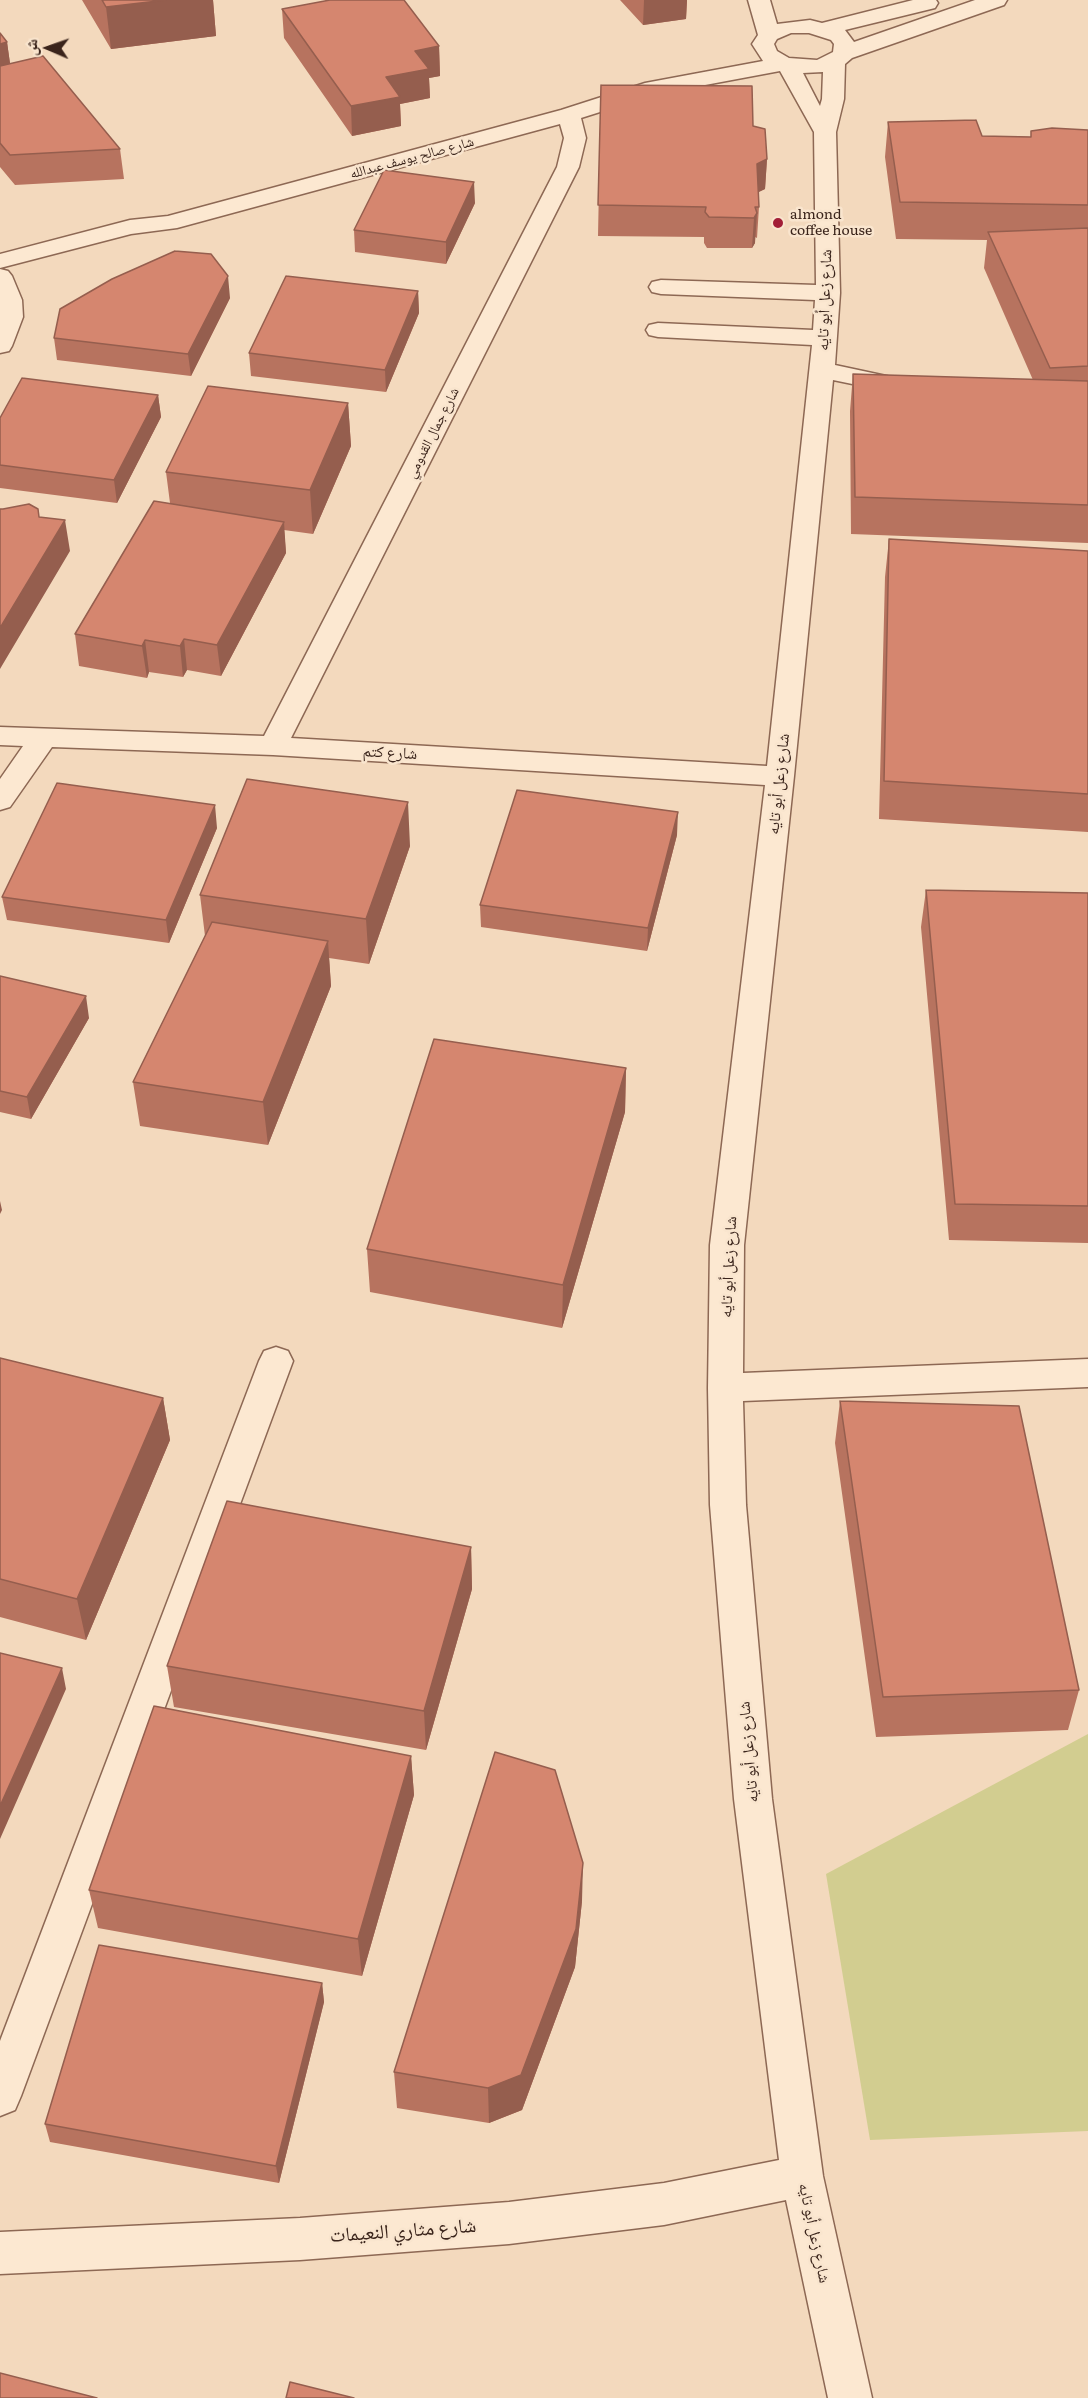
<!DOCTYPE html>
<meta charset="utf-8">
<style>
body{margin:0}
#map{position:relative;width:1088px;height:2398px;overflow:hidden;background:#f3d9bd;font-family:Literata,"Noto Naskh Arabic",serif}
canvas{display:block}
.north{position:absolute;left:18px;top:18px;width:60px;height:60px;-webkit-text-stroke:4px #f9e5ce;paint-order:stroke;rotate:272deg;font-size:16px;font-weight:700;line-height:24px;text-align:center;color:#3a241b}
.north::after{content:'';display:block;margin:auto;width:21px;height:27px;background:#3a241b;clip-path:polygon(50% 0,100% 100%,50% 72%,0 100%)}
</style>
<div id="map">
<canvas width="1088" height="2398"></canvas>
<div class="north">ش</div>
</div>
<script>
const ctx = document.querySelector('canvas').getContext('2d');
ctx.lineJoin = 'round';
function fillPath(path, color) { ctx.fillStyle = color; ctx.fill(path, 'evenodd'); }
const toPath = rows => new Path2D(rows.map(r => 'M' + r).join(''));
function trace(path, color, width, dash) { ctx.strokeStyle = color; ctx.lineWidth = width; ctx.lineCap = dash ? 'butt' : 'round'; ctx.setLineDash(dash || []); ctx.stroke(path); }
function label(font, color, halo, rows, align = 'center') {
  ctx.font = font + ' Literata,"Noto Naskh Arabic",serif'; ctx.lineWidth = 5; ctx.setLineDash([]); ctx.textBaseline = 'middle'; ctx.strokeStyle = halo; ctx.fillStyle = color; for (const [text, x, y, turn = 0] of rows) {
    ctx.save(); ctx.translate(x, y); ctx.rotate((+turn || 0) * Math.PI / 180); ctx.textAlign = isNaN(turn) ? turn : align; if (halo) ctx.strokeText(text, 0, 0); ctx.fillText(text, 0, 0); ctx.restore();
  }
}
fillPath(toPath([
 [1088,1734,1088,2131,870,2140,826,1874]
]), '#d2cd90');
const minor = toPath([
 [748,0,770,0,777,24,810,20,822,23,913,0,936,0,938,3,935,8,845,30,854,42,975,0,1007,0,1004,5,852,58,845,64,844,99,836,132,840,293,835,365,905,380,909,385,905,390,896,393,833,380,794,776,744,1245,743,1373,1088,1359,1088,1387,743,1401,746,1505,772,1799,823,2176,872,2398,828,2398,786,2200,664,2225,509,2244,300,2260,0,2274,0,2232,300,2218,509,2202,664,2183,779,2160,734,1799,710,1505,708,1388,710,1245,765,785,273,755,52,747,10,807,0,810,0,779,23,746,0,745,0,727,264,736,557,167,564,138,560,124,177,228,131,234,0,268,0,254,130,220,168,216,561,110,645,83,763,61,752,44,758,35,748,0],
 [791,33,809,33,831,40,834,44,833,52,817,60,789,58,777,51,774,44,777,39,791,33],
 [780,71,814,132,816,285,661,280,652,282,649,287,652,292,661,294,815,300,813,330,658,323,649,325,646,330,649,335,658,337,812,345,767,766,291,738,579,167,586,138,581,118,657,94,780,71],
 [823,72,822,99,820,106,803,73,823,72],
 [0,269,8,271,12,276,22,300,23,317,12,346,9,351,0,353,0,269],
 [276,1347,288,1351,293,1361,21,2096,15,2110,0,2116,0,2041,259,1361,264,1351,276,1347]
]);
trace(minor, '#8d6854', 3);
fillPath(minor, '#fce8d1');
fillPath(toPath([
 [82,0,213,0,216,36,111,49],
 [620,0,687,0,686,19,643,25],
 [282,9,439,46,440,76,429,78,430,98,400,104,401,126,352,136,284,38],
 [0,33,7,42,10,64,120,149,124,179,15,185,0,167],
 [601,85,753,126,767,159,765,189,758,192,759,207,757,238,755,237,755,243,752,248,707,248,704,243,704,237,598,236],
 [888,122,982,136,1030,137,1088,130,1088,543,851,534,850,411,853,374,1033,380,984,268,987,240,896,239,885,157],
 [475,203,446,264,355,252,354,230],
 [418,291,419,313,386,392,251,376,249,353],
 [230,298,191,376,57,360,54,338],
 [158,395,161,417,117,503,0,488,0,418],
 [348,403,351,446,313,534,284,530,286,553,221,676,187,670,183,677,149,672,147,678,79,666,75,634,170,503,166,472],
 [889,539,1088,551,1088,832,879,819,885,577],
 [217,828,169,943,7,920,2,897],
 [677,835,647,951,481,927,480,905],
 [410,846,369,964,329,958,331,986,268,1145,140,1126,133,1082,205,936,200,895],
 [926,890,1088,893,1088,1243,949,1240,921,927],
 [0,976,89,1018,31,1119,0,1112],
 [626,1068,625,1112,562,1328,370,1292,367,1249],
 [0,1358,163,1398,170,1440,86,1640,0,1617],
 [840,1401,1079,1690,1068,1730,876,1737,835,1443],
 [471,1547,472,1589,426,1750,174,1707,167,1666],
 [411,1756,414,1795,362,1976,98,1928,89,1890],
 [582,1901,575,1967,522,2110,489,2123,397,2108,394,2072],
 [322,1983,324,2002,279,2183,50,2142,45,2124]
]), '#b7735f');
fillPath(toPath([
 [166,0,213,0,216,36,111,49,106,7],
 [644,0,687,0,686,19,643,25],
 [7,42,13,84,0,87,0,44],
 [439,46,440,76,429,78,430,98,400,104,401,126,352,136,351,106,415,51],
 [767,159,765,189,755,194,757,164],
 [474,182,475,203,446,264,446,242],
 [757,213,755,243,752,248,754,218],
 [228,276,230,298,191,376,188,354],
 [418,291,419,313,386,392,385,370],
 [158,395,161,417,117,503,114,480],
 [348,403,351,446,313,534,310,490],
 [65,520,70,551,0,669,0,628],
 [284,522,286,553,221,676,217,645],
 [184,639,187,670,183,677,180,646],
 [145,640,149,672,147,678,142,646],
 [408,802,410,846,369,964,366,919],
 [215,805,217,828,169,943,166,920],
 [678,812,677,835,647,951,648,928],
 [328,941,331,986,268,1145,263,1102],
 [86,996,89,1018,31,1119,27,1097],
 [626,1068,625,1112,562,1328,563,1285],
 [0,1201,2,1210,0,1214],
 [163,1398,170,1440,86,1640,77,1599],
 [471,1547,472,1589,426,1750,424,1711],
 [62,1668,66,1689,0,1839,0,1806],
 [411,1756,414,1795,362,1976,358,1939],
 [583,1863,582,1901,575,1967,522,2110,489,2123,488,2088],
 [322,1983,324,2002,279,2183,276,2166]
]), '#955e4e');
const building = toPath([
 [102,0,166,0,106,7,102,0],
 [330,0,404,0,439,46,415,51,429,69,386,77,400,97,351,106,282,9,330,0],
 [0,33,7,42,0,44,0,33],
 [43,56,120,149,10,155,0,143,0,66,43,56],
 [601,85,752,86,753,126,765,129,767,159,757,164,759,207,755,207,757,213,754,218,709,217,705,212,706,207,598,205,601,85],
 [976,120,982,136,1031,137,1031,131,1052,128,1088,130,1088,205,900,202,888,122,976,120],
 [384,170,474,182,446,242,354,230,384,170],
 [1088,228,1088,366,1050,368,988,232,1088,228],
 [175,251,211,254,228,276,188,354,54,338,60,309,112,279,175,251],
 [286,276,418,291,385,370,249,353,286,276],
 [853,374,1088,381,1088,505,855,497,853,374],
 [22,378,158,395,114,480,0,465,0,418,22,378],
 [208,386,348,403,310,490,166,472,208,386],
 [154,501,284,522,217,645,184,639,180,646,145,640,142,646,75,634,154,501],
 [29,504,38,509,39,517,65,520,0,628,0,509,3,509,29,504],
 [889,539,1088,551,1088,794,884,781,889,539],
 [247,779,408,802,366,919,200,895,247,779],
 [57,783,215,805,166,920,2,897,57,783],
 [517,790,678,812,648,928,480,905,517,790],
 [926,890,1088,893,1088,1206,955,1204,926,890],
 [212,922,328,941,263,1102,133,1082,212,922],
 [0,976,86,996,27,1097,0,1091,0,976],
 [434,1039,626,1068,563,1285,367,1249,434,1039],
 [0,1358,163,1398,77,1599,0,1579,0,1358],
 [840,1401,1019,1406,1079,1690,883,1697,840,1401],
 [227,1501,471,1547,424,1711,167,1666,227,1501],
 [0,1653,62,1668,0,1806,0,1653],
 [154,1706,411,1756,358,1939,89,1890,154,1706],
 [495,1752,555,1770,583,1863,576,1929,521,2075,488,2088,394,2072,495,1752],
 [99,1945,322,1983,276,2166,45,2124,99,1945],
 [0,2373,97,2398,0,2398,0,2373],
 [290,2382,354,2398,286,2398,290,2382]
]);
fillPath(building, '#d5866f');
trace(building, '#955e4e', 1.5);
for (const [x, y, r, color] of [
 [778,223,6,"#a21e37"]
]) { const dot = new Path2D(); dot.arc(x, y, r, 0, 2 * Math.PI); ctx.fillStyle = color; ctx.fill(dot); trace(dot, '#f9e5ce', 2); }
label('14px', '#3a241b', '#f9e5ce', [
 ["شارع صالح يوسف عبدالله",412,158,-15],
 ["شارع جمال القدومي",433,433,-63]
]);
label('14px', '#3a241b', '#f9e5ce', [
 ["almond",790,215],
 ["coffee house",790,231]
], 'left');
label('16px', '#3a241b', '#f9e5ce', [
 ["شارع زعل أبو تايه",825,300,-88],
 ["شارع كتم",390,753,3],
 ["شارع زعل أبو تايه",779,784,-84],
 ["شارع زعل أبو تايه",729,1267,-87],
 ["شارع زعل أبو تايه",749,1752,-95],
 ["شارع زعل أبو تايه",814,2233,78]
]);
label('20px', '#3a241b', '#f9e5ce', [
 ["شارع مثاري النعيمات",403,2231,-4]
]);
</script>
